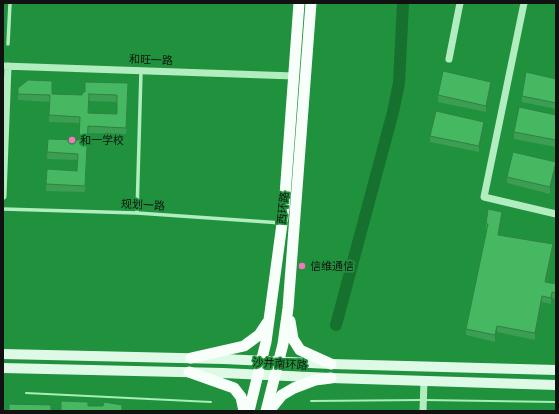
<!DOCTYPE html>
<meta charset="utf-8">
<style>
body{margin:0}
#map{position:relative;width:559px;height:414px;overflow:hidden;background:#20923d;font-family:Ubuntu,sans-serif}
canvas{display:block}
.frame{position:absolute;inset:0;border:4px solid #111;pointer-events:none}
</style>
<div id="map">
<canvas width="559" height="414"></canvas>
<div class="frame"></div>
</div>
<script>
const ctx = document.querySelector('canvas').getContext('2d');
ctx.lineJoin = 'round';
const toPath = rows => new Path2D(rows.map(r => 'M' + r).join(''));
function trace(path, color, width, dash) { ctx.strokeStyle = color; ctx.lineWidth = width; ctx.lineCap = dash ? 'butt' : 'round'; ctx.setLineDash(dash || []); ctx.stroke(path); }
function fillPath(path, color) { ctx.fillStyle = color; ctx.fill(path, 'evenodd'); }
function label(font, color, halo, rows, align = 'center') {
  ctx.font = font + ' Ubuntu,"Noto Sans SC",sans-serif'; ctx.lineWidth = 3.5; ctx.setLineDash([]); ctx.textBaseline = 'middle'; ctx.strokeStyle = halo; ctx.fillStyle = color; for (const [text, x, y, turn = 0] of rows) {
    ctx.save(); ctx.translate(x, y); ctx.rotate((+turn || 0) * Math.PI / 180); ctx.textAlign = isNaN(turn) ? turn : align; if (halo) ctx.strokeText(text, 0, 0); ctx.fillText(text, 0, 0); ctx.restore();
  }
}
trace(toPath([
 [26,393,211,402],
 [425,400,556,402],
 [311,401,421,400]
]), '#a6efb6', 2);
trace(toPath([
 [336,325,393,112,399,83,403,3]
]), '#16712e', 12);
trace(toPath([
 [8,44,10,3],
 [3,209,137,213,282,223],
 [137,213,141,71]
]), '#b2edc0', 3.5);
trace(toPath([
 [524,3,484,197,556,214],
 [449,59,460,3],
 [3,66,294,76],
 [3,196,8,66],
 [423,411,424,380]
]), '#b2edc0', 7);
trace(toPath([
 [3,354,224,359,331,364,556,370],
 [3,368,223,373,331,378,556,385]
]), '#defae6', 10);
trace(toPath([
 [290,321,293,339,300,350,331,364],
 [191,358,244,346,259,335,267,323],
 [189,372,234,388,241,397,244,411],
 [249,411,266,342,284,209,299,3],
 [266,411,283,344,288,308,311,3],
 [269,411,282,395,294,388,315,380,331,378]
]), '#f8fffa', 11);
fillPath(toPath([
 [548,3,556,3,556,5],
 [556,79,556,109,522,102,522,96],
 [18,88,52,94,82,95,128,90,126,134,88,133,85,192,46,191,47,169,77,171,78,160,47,159,48,139,79,140,80,123,49,122,49,102,18,100],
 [89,101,117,102,117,114,89,113],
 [491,88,486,112,438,102,438,95],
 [556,115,556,147,514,139,514,132],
 [484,128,479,152,430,142,430,136],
 [556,169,550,194,507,183,507,177],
 [502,219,499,235,553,251,547,282,556,284,556,299,552,298,551,304,542,302,535,340,497,332,495,342,466,335,466,329,487,231,486,230,486,224]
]), '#3b9e53');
fillPath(toPath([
 [491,82,491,88,486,112,486,106],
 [484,122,484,128,479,152,479,146],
 [556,162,556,169,550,194,550,187],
 [502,212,502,219,498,241,498,235],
 [553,244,553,251,545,288,545,282],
 [552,292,552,298,551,304,551,298],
 [542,296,542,302,535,340,535,333],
 [497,326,497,332,495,342,495,335]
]), '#308144');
const building = toPath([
 [443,71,491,82,486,106,438,95,443,71],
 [526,72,556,79,556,103,522,96,526,72],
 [28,80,52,81,52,94,82,95,83,92,85,92,85,82,128,83,126,128,88,126,85,186,46,184,47,169,77,171,78,154,47,152,48,139,79,140,80,117,49,115,50,95,18,94,18,88,28,80],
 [89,94,117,95,117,114,88,113,89,94],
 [519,107,556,115,556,140,514,132,519,107],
 [436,111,484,122,479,146,430,136,436,111],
 [513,152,556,162,550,187,507,177,513,152],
 [488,209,502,212,498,235,553,244,545,282,556,284,556,293,552,292,551,298,542,296,535,333,497,326,495,335,466,329,488,224,486,224,488,209],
 [61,401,88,402,88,406,103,406,104,402,122,405,122,411,61,411,61,401],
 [9,404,51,405,51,411,9,411,9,404]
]);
fillPath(building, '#45b861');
trace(building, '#308144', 1);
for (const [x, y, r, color] of [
 [72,140,4,"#fb73c3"],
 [302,266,4,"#fb73c3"]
]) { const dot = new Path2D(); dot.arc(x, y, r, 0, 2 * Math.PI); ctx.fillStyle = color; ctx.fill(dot); trace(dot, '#20923d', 1.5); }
label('11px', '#111', '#20923d', [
 ["和旺一路",151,60,2],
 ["规划一路",143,205,3],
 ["西环路",283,208,-84],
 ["沙井南环路",280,364,3]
]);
label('11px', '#111', '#20923d', [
 ["和一学校",80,140],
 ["信维通信",310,266]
], 'left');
</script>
